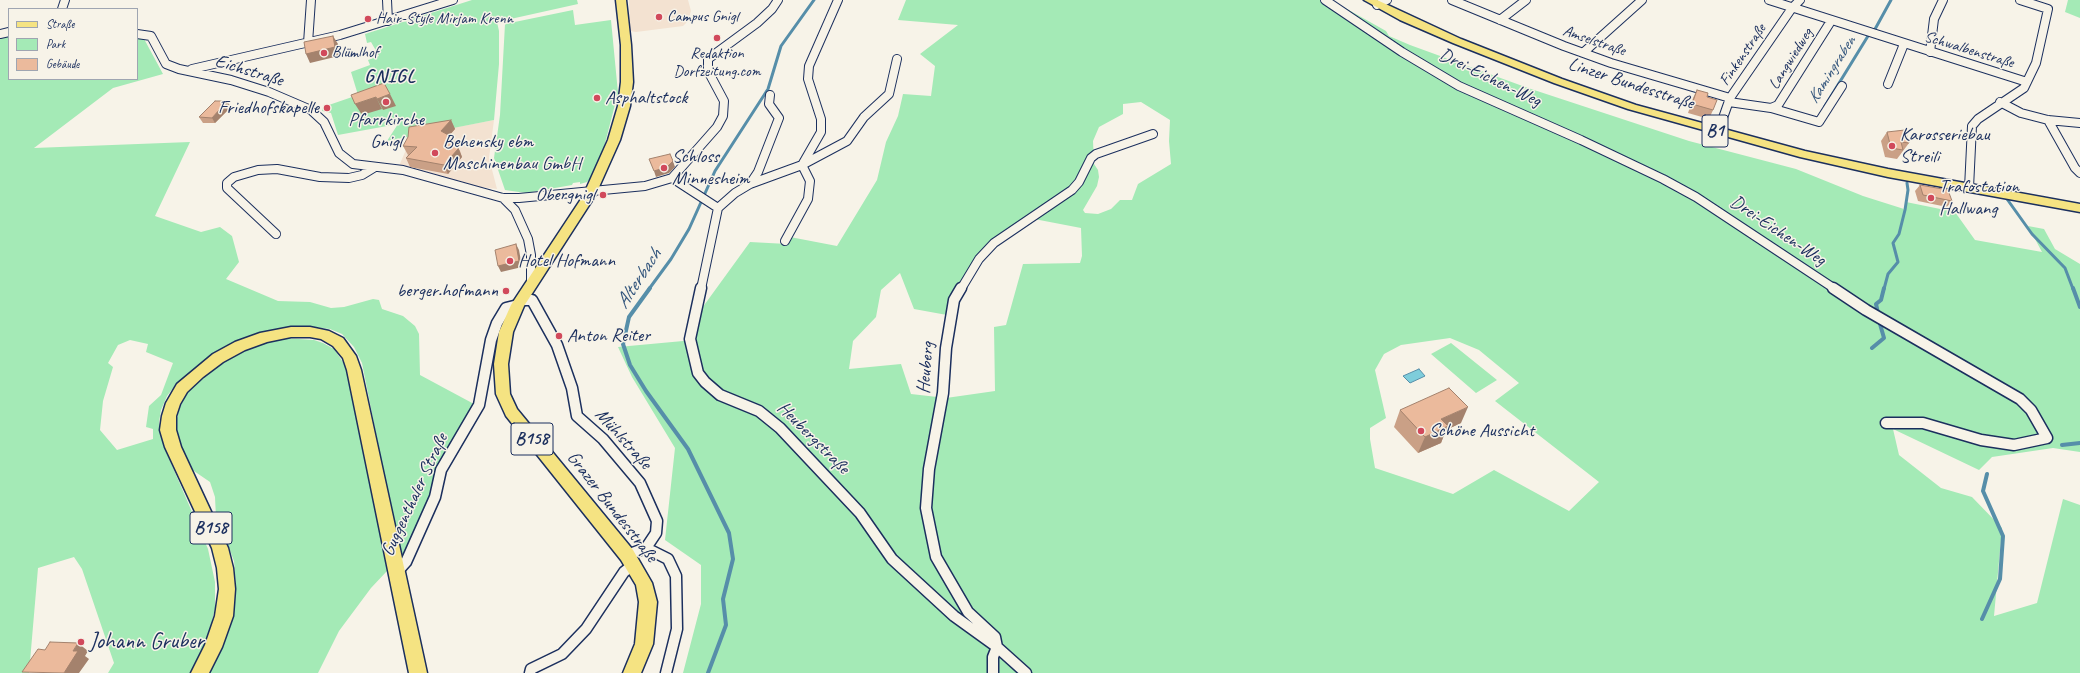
<!DOCTYPE html>
<meta charset="utf-8">
<style>
body{margin:0}
#map{position:relative;width:2080px;height:673px;overflow:hidden;background:#f7f3e8;font-family:Caveat,sans-serif}
canvas{display:block}
.legend{position:absolute;left:8px;top:8px;width:130px;height:72px;box-sizing:border-box;background:#f7f3e8;border:1px solid #9fa5b1;margin:0;padding:5px 7px;list-style:none;font-size:12px;color:#1b2f5e}
.legend li{display:flex;align-items:center;gap:8px;height:20px}
.legend b{width:20px;border:1px solid #9fa5b1}
</style>
<div id="map">
<canvas width="2080" height="673"></canvas>
<ul class="legend">
<li><b style="height:5px;background:#f5e382"></b>Straße</li>
<li><b style="height:11px;background:#a4eab6"></b>Park</li>
<li><b style="height:11px;background:#ebba9c"></b>Gebäude</li>
</ul>
</div>
<script>
const ctx = document.querySelector('canvas').getContext('2d');
ctx.lineJoin = 'round';
function fillPath(path, color) { ctx.fillStyle = color; ctx.fill(path, 'evenodd'); }
const toPath = rows => new Path2D(rows.map(r => 'M' + r).join(''));
function trace(path, color, width, dash) { ctx.strokeStyle = color; ctx.lineWidth = width; ctx.lineCap = dash ? 'butt' : 'round'; ctx.setLineDash(dash || []); ctx.stroke(path); }
function label(font, color, halo, rows, align = 'center') {
  ctx.font = font + ' Caveat,sans-serif'; ctx.lineWidth = 3; ctx.setLineDash([]); ctx.textBaseline = 'middle'; ctx.strokeStyle = halo; ctx.fillStyle = color; for (const [text, x, y, turn = 0] of rows) {
    ctx.save(); ctx.translate(x, y); ctx.rotate((+turn || 0) * Math.PI / 180); ctx.textAlign = isNaN(turn) ? turn : align; if (halo) ctx.strokeText(text, 0, 0); ctx.fillText(text, 0, 0); ctx.restore();
  }
}
fillPath(toPath([
 [629,0,688,0,691,11,688,21,683,26,636,32,630,31],
 [494,120,489,158,497,189,471,186,399,166,408,145,409,136]
]), '#f3e2d1');
fillPath(toPath([
 [472,0,577,0,578,4,497,22,499,31,499,64,494,120,387,141,398,124,338,135,331,113,322,111,323,107,358,95,351,72,370,65,368,60,379,56,371,42,367,43,365,34],
 [906,0,1331,0,1386,31,1389,36,1410,45,1528,88,1689,141,1796,169,1863,196,1904,209,1906,202,1955,212,1975,240,2042,252,2028,226,2044,229,2055,249,2080,264,2080,452,2053,448,1992,457,1979,470,1893,429,1899,455,1941,488,1972,497,2002,528,1994,616,2037,603,2063,499,2080,505,2080,673,683,673,701,604,701,565,665,540,675,448,632,377,618,347,694,340,697,315,750,242,787,244,790,237,837,246,877,180,886,142,898,116,903,94,931,96,935,66,920,54,958,25,898,20],
 [1141,102,1170,120,1169,141,1171,164,1138,184,1132,200,1120,200,1111,209,1098,214,1085,213,1083,210,1097,186,1099,177,1098,170,1094,164,1093,141,1099,127,1123,114,1123,104],
 [1029,218,1081,228,1082,256,1080,263,1023,264,1006,325,994,327,995,391,946,398,911,394,901,364,849,369,853,341,876,317,881,290,900,273,914,309,947,315,994,241],
 [1450,338,1479,350,1519,383,1495,401,1599,482,1569,511,1494,470,1453,494,1375,468,1370,439,1370,428,1386,418,1375,370,1384,354,1401,345],
 [2068,0,2080,0,2080,18,2065,12],
 [573,10,575,25,611,20,618,93,604,147,591,178,587,182,580,184,580,182,573,183,572,185,526,193,505,190,494,158,500,115,505,24],
 [9,35,9,79,137,79,137,37,143,37,163,74,113,88,34,148,190,142,155,216,201,232,220,227,232,236,239,262,226,279,278,301,310,302,331,308,344,307,373,299,379,300,382,309,403,316,415,326,419,334,420,375,474,404,403,558,386,484,362,363,354,347,342,334,330,329,304,326,264,333,217,353,194,369,177,383,167,396,161,410,159,422,164,447,208,549,215,582,215,608,210,630,199,659,192,673,108,673,114,663,82,569,74,557,38,568,29,673,0,673,0,36],
 [130,340,148,344,146,352,173,363,161,395,149,406,146,427,153,429,153,439,117,450,100,430,103,401,113,367,108,363,118,345],
 [284,338,314,340,323,343,334,349,347,368,387,571,371,588,339,631,318,673,210,673,233,618,236,586,234,561,225,537,216,518,215,497,210,482,191,469,177,436,176,423,179,409,186,395,196,382,209,370,245,349],
 [1451,343,1497,380,1476,393,1431,354]
]), '#a4eab6');
const water = toPath([
 [1419,369,1425,376,1410,383,1403,376,1419,369]
]);
fillPath(water, '#7ecddb');
trace(water, '#568ea9', 1);
trace(toPath([
 [1874,31,1891,0],
 [1825,106,1868,36],
 [2007,199,2032,234,2065,268,2073,289],
 [649,289,671,259,689,229,715,171,768,89,781,46,814,0],
 [1884,289,1888,274,1898,262,1893,243,1899,234,1905,210,1908,190,1907,183]
]), '#568ea9', 3);
trace(toPath([
 [650,288,629,317,623,344,630,365,646,391,688,449,729,533,733,559,723,599,726,625,708,673],
 [2073,288,2080,307],
 [1878,313,1876,304,1881,300,1884,288],
 [1872,348,1884,338,1880,324],
 [2062,445,2080,443],
 [1982,619,2000,579,2003,536,1983,491,1987,474]
]), '#568ea9', 4);
const minorFar1 = toPath([
 [387,0,388,21],
 [1325,0,1402,52,1459,86,1581,140,1663,179,1696,197,1835,289],
 [1452,0,1564,46,1611,63,1730,98],
 [1769,0,2027,82],
 [1377,5,1387,0],
 [62,9,65,0],
 [1500,20,1526,0],
 [0,34,9,32],
 [137,34,151,36,166,64,179,69,231,80,269,92,311,110,324,122,339,153,353,164,403,170,503,198,519,198,645,186,672,178,717,127,723,116,724,101,708,71,708,59,757,23,772,9,778,0],
 [308,43,311,0],
 [1584,52,1642,0],
 [1930,52,1934,19,1943,0],
 [192,69,340,35,453,0],
 [1888,84,1904,44],
 [1729,102,1771,108,1778,105,1831,21],
 [2000,102,2021,113,2048,120,2080,123],
 [1771,108,1819,122,1842,86],
 [2048,120,2075,168,2080,173],
 [1718,132,1730,98,1792,8,1800,0],
 [802,165,821,132,821,119,808,79,809,66,838,0],
 [672,178,718,208],
 [750,184,758,172,779,118,769,104,770,95],
 [1969,188,1972,126,1978,119,2024,88,2036,63,2048,9,2020,0],
 [503,198,515,210,528,239,531,255,531,284],
 [718,208,735,193,750,184,802,165,847,141,864,117,889,94,897,59],
 [276,234,227,188,227,183,234,177,258,170,277,169,320,177,349,178,362,175,375,167],
 [785,241,808,199,810,181,802,165],
 [701,289,718,208],
 [961,289,979,259,994,243,1072,190,1079,182,1091,158,1096,154,1153,134]
]);
const minor = toPath([
 [701,288,690,339,698,373,705,382,720,395,759,411,780,428,860,513,892,559,954,616,997,647,1026,673],
 [961,288,954,300,946,348,943,393,929,469,926,508,936,557,968,612,995,637,997,647],
 [1833,288,1866,310,2020,399,2031,410,2047,438,2014,445,1981,440,1923,423,1886,423],
 [521,300,532,300,557,345,572,388,577,416,603,439,640,483,657,521,656,533,646,548,627,555],
 [646,548,668,559,676,576,677,629,666,673],
 [397,572,406,562,435,497,441,470,479,405,491,340,497,323,506,308,518,305],
 [530,673,531,669,562,654,586,629,624,572,633,565],
 [993,673,993,657,997,647]
]);
const primary = toPath([
 [616,0,626,0,631,45,633,82,630,106,620,140,595,196,524,306,513,332,508,364,510,394,517,409,633,550,652,583,657,602,653,644,641,673,623,673,635,644,639,602,636,585,621,560,506,416,496,394,494,364,499,332,511,305,583,196,608,140,618,106,621,82,621,45,616,0],
 [1364,0,1377,0,1461,39,1562,79,1636,105,1805,151,1888,169,2080,204,2080,212,1888,177,1800,157,1628,109,1554,83,1453,43,1400,20,1364,0],
 [291,327,310,327,329,331,343,338,356,356,361,370,427,673,409,673,347,370,343,358,333,346,321,339,310,337,291,337,267,342,245,350,223,362,203,377,187,392,180,404,176,416,176,430,181,447,228,548,233,568,235,589,233,616,222,647,209,673,191,673,205,645,215,616,219,589,217,568,212,548,165,447,160,430,162,416,166,403,177,384,213,354,235,342,260,333,291,327]
]);
trace(minorFar1, '#1b2f5e', 10);
trace(minor, '#1b2f5e', 13);
trace(primary, '#1b2f5e', 3);
trace(minorFar1, '#f7f3e8', 8);
trace(minor, '#f7f3e8', 10);
fillPath(primary, '#f5e382');
fillPath(toPath([
 [1697,90,1707,97,1713,110,1709,119,1688,113,1693,98],
 [231,107,215,123,203,123,199,117],
 [451,120,455,129,449,136,452,137,454,141,460,151,462,157,448,174,410,167,406,158,408,155,403,146],
 [1887,132,1909,143,1897,159,1885,157,1881,141],
 [1920,185,1952,201,1947,207,1918,201,1915,191],
 [1400,410,1461,423,1446,430,1441,443,1418,453,1394,427]
]), '#caa086');
fillPath(toPath([
 [333,36,338,44,339,56,310,63,306,54],
 [390,94,396,106,383,110,377,99],
 [376,97,382,109,362,115,355,104],
 [227,101,231,107,215,123,212,118],
 [451,120,455,129,445,140,441,131],
 [456,142,462,157,448,174,444,165],
 [673,161,675,167,669,173,656,177,654,171],
 [516,244,519,250,522,267,501,272,498,266],
 [1468,407,1461,423,1446,430,1441,443,1418,453,1425,437,1441,419],
 [78,643,88,651,85,656,89,659,79,673,64,673,73,651]
]), '#a4826d');
const building = toPath([
 [333,36,335,47,306,54,304,42,333,36],
 [384,83,390,94,377,99,376,97,355,104,351,95,384,83],
 [1697,90,1708,93,1707,97,1717,100,1713,110,1692,104,1697,90],
 [215,101,227,101,212,118,199,117,215,101],
 [451,120,441,131,452,137,452,141,456,142,458,149,444,165,406,158,417,147,403,146,408,137,409,127,451,120],
 [1905,130,1909,143,1901,142,1903,150,1891,148,1887,132,1905,130],
 [670,154,673,161,667,167,654,171,649,159,670,154],
 [1920,185,1948,190,1952,201,1923,195,1920,185],
 [516,244,519,261,498,266,495,250,516,244],
 [1449,388,1468,407,1441,419,1448,426,1425,437,1400,410,1449,388],
 [50,642,78,643,73,651,78,651,64,673,22,672,38,649,45,650,50,642]
]);
fillPath(building, '#ebba9c');
trace(building, '#a4826d', 1);
for (const [x, y, r, color] of [
 [659,17,4,"#d1495b"],
 [368,19,4,"#d1495b"],
 [717,38,4,"#d1495b"],
 [324,53,4,"#d1495b"],
 [597,98,4,"#d1495b"],
 [386,102,4,"#d1495b"],
 [327,108,4,"#d1495b"],
 [1892,146,4,"#d1495b"],
 [435,153,4,"#d1495b"],
 [664,168,4,"#d1495b"],
 [603,195,4,"#d1495b"],
 [1931,198,4,"#d1495b"],
 [510,261,4,"#d1495b"],
 [506,291,4,"#d1495b"],
 [559,336,4,"#d1495b"],
 [1421,431,4,"#d1495b"],
 [81,642,4,"#d1495b"]
]) { const dot = new Path2D(); dot.arc(x, y, r, 0, 2 * Math.PI); ctx.fillStyle = color; ctx.fill(dot); trace(dot, '#f7f3e8', 1.5); }
label('16px', '#1b2f5e', '#f7f3e8', [
 ["Campus Gnigl",667,17],
 ["Hair-Style Mirjam Krenn",376,19],
 ["Blümlhof",332,53],
 ["Redaktion",717,54,"center"],
 ["Dorfzeitung.com",717,72,"center"]
], 'left');
label('16px', '#1b2f5e', '#f7f3e8', [
 ["Amselstraße",1594,41,19],
 ["Schwalbenstraße",1969,50,17],
 ["Finkenstraße",1743,55,-56],
 ["Langwiedweg",1791,59,-58]
]);
label('italic 17px', '#34567d', '#f7f3e8', [
 ["Kamingraben",1832,70,-58]
]);
for (const [x, y, w] of [
 [1715,131,26],
 [532,439,42],
 [211,528,42]
]) { const box = new Path2D(); box.roundRect(x - w / 2, y - 16, w, 32, 3); ctx.fillStyle = '#f7f3e8'; ctx.fill(box); trace(box, '#1b2f5e', 1); }
label('bold 18px', '#1b2f5e', null, [
 ["B1",1715,131],
 ["B158",532,439],
 ["B158",211,528]
]);
label('19px', '#1b2f5e', '#f7f3e8', [
 ["Eichstraße",249,71,17],
 ["Drei-Eichen-Weg",1490,78,26],
 ["Linzer Bundesstraße",1631,84,18],
 ["Drei-Eichen-Weg",1778,231,34],
 ["Heuberg",926,368,-85],
 ["Heubergstraße",813,438,45],
 ["Mühlstraße",623,439,48],
 ["Guggenthaler Straße",415,495,-65],
 ["Grazer Bundesstraße",612,507,52]
]);
ctx.letterSpacing = '1px';
label('bold 19px', '#1b2f5e', '#f7f3e8', [
 ["GNIGL",390,77]
]);
ctx.letterSpacing = '0px';
label('19px', '#1b2f5e', '#f7f3e8', [
 ["Asphaltstock",605,98],
 ["Friedhofskapelle",319,108,"right"],
 ["Pfarrkirche",386,120,"center"],
 ["Gnigl",386,142,"center"],
 ["Karosseriebau",1900,135],
 ["Streili",1900,157],
 ["Behensky ebm",443,142],
 ["Maschinenbau GmbH",443,164],
 ["Schloss",672,157],
 ["Minnesheim",672,179],
 ["Trafostation",1939,187],
 ["Hallwang",1939,209],
 ["Obergnigl",595,195,"right"],
 ["Hotel Hofmann",518,261],
 ["berger.hofmann",498,291,"right"],
 ["Anton Reiter",567,336],
 ["Schöne Aussicht",1429,431]
], 'left');
label('italic 20px', '#34567d', '#f7f3e8', [
 ["Alterbach",639,279,-57]
]);
label('23px', '#1b2f5e', '#f7f3e8', [
 ["Johann Gruber",89,642]
], 'left');
</script>
